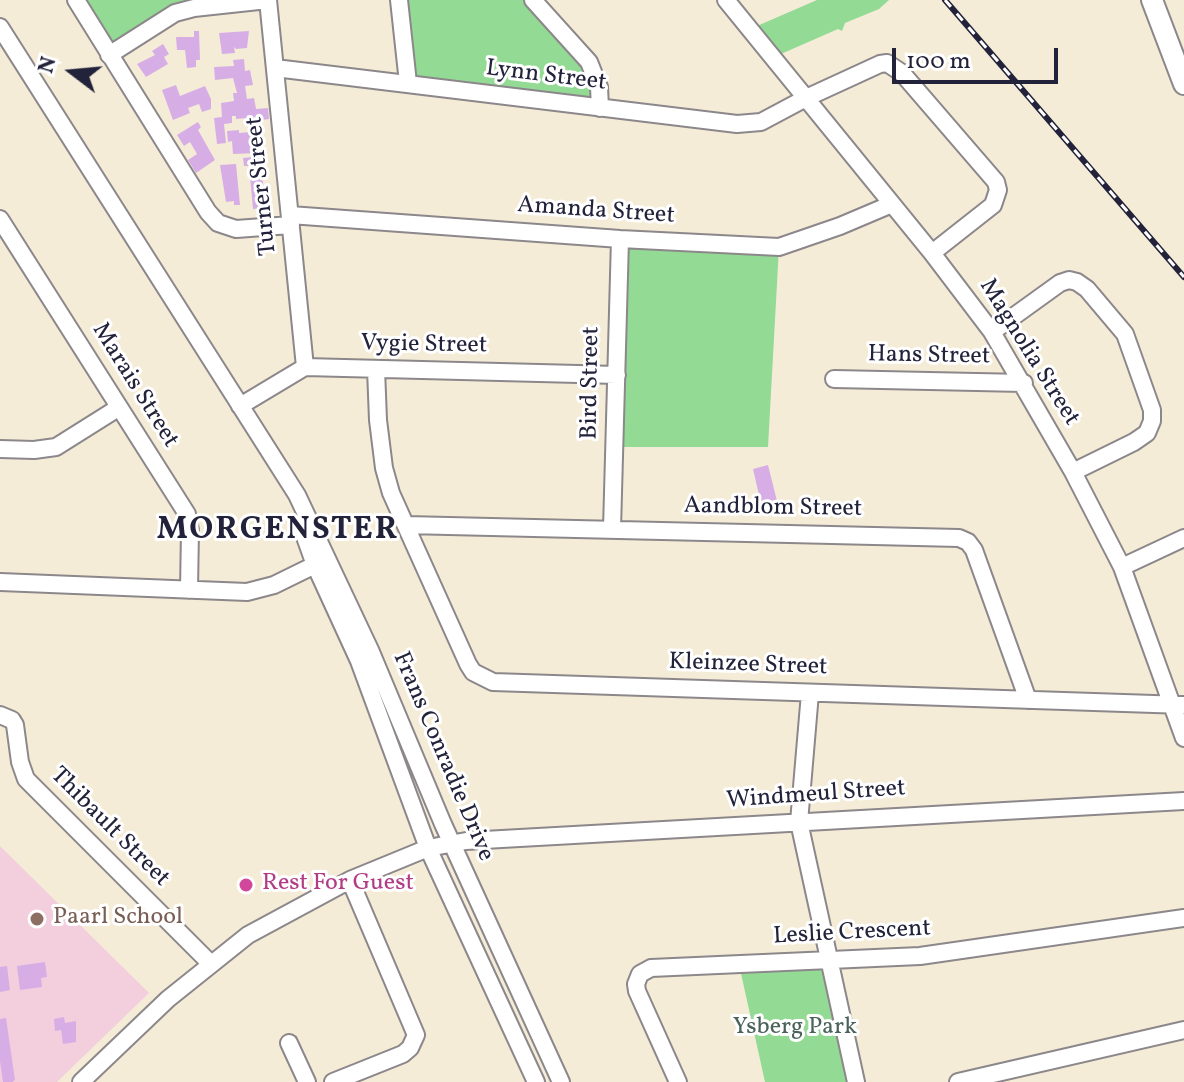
<!DOCTYPE html>
<style>
body{margin:0}
#map{position:relative;width:1184px;height:1082px;overflow:hidden;background:#f5ecd8;font-family:Vollkorn,serif}
canvas{display:block}
.north{position:absolute;left:32px;top:32px;width:80px;height:80px;-webkit-text-stroke:6px #fff;paint-order:stroke;rotate:286deg;font-size:22px;font-weight:700;line-height:32px;text-align:center;color:#22223b}
.north::after{content:'';display:block;margin:auto;width:28px;height:36px;background:#22223b;clip-path:polygon(50% 0,100% 100%,50% 72%,0 100%)}
.scale{position:absolute;left:892px;top:48px;width:166px;height:36px;box-sizing:border-box;border:4px solid #22223b;border-top:0;padding-left:10px;font-size:24px;line-height:28px;white-space:nowrap;color:#22223b;-webkit-text-stroke:6px #fff;paint-order:stroke}
</style>
<div id="map">
<canvas width="1184" height="1082"></canvas>
<div class="north">N</div>
<div class="scale">100 m</div>
</div>
<script>
const ctx = document.querySelector('canvas').getContext('2d');
ctx.lineJoin = 'round';
function fillPath(path, color) { ctx.fillStyle = color; ctx.fill(path, 'evenodd'); }
const toPath = rows => new Path2D(rows.map(r => 'M' + r).join(''));
function trace(path, color, width, dash) { ctx.strokeStyle = color; ctx.lineWidth = width; ctx.lineCap = dash ? 'butt' : 'round'; ctx.setLineDash(dash || []); ctx.stroke(path); }
function label(font, color, halo, rows, align = 'center') {
  ctx.font = font + ' Vollkorn,serif'; ctx.lineWidth = 6; ctx.setLineDash([]); ctx.textBaseline = 'middle'; ctx.strokeStyle = halo; ctx.fillStyle = color; for (const [text, x, y, turn = 0] of rows) {
    ctx.save(); ctx.translate(x, y); ctx.rotate((+turn || 0) * Math.PI / 180); ctx.textAlign = isNaN(turn) ? turn : align; if (halo) ctx.strokeText(text, 0, 0); ctx.fillText(text, 0, 0); ctx.restore();
  }
}
fillPath(toPath([
 [0,846,149,993,57,1082,0,1082]
]), '#f3cfde');
fillPath(toPath([
 [76,0,193,0,194,8,109,55],
 [399,0,531,0,589,65,597,108,408,83],
 [817,0,889,0,879,9,845,23,842,31,838,29,781,54,757,26],
 [620,239,779,247,768,447,615,447],
 [818,967,825,975,848,1082,765,1082,740,969]
]), '#93da94');
fillPath(toPath([
 [194,31,199,31,200,60,196,60,196,67,187,68,185,50,177,50,176,37,194,37],
 [249,31,247,48,236,49,234,47,235,53,222,54,219,33],
 [163,44,169,54,164,57,168,64,146,77,137,64,155,55,152,51],
 [244,59,245,71,250,70,253,85,245,86,247,99,254,98,256,109,268,108,269,119,248,122,247,118,236,119,236,116,232,116,232,123,224,124,226,143,217,144,214,118,222,117,221,103,234,101,233,93,237,93,233,78,215,80,214,67,234,66,233,60],
 [176,85,180,96,205,86,211,99,211,109,202,112,199,104,188,108,190,113,173,120,162,90],
 [198,122,201,127,198,130,215,160,196,173,188,160,197,154,190,142,184,146,177,135],
 [239,130,239,133,251,132,253,145,257,145,258,153,233,154,232,141,228,142,227,131],
 [260,156,265,201,270,202,266,208,253,209,249,166,244,166,243,158],
 [236,164,240,205,234,205,234,201,226,202,220,165],
 [768,465,779,509,770,511,769,506,762,508,753,469],
 [45,962,47,977,41,978,42,987,20,990,17,966],
 [7,966,10,990,0,992,0,967],
 [64,1017,65,1023,76,1021,76,1042,63,1044,61,1030,55,1031,54,1019],
 [6,1018,15,1080,12,1082,3,1082,0,1061,0,1019]
]), '#d6aee5');
const minor = toPath([
 [76,0,208,212,218,223,236,229,291,225],
 [268,0,305,367],
 [399,0,408,83],
 [533,0,589,62,599,87,600,108],
 [726,0,932,253,992,332,1073,472,1122,567,1184,738],
 [0,27,297,495,371,652,443,824,561,1082],
 [109,55,175,13,194,8,268,0],
 [275,68,737,124,761,122,806,98,880,64,887,63,902,73,996,182,998,190,993,205,932,253],
 [290,215,620,239,779,247,840,226,892,204],
 [0,219,187,514,190,530,189,590],
 [992,332,1060,283,1069,280,1077,282,1087,289,1125,334,1152,410,1152,421,1147,433,1134,442,1073,472],
 [376,369,378,420,384,468,391,493,468,664,473,672,493,682,1184,705],
 [834,379,1024,383],
 [240,406,305,367,617,375],
 [0,449,34,450,56,447,118,408],
 [300,523,315,565,359,661,428,848,536,1082],
 [406,525,959,538,968,542,974,550,1028,700],
 [612,529,620,239],
 [1122,567,1184,538],
 [0,582,247,592,274,585,323,561],
 [810,693,799,822,856,1082],
 [0,715,12,720,15,725,20,762,26,779,210,963],
 [289,1043,307,1082],
 [81,1082,168,999,248,935,350,880,428,848,466,841,1184,801],
 [333,1082,403,1054,410,1048,416,1035,350,880],
 [678,1082,637,991,636,984,640,974,651,968,920,956,1184,918],
 [958,1082,1184,1030]
]);
const major = toPath([
 [1152,0,1184,84]
]);
trace(minor, '#8c878a', 20);
trace(major, '#8c878a', 24);
trace(minor, '#fff', 16);
trace(major, '#fff', 20);
const rail = toPath([
 [945,0,1184,277]
]);
trace(rail, '#22223b', 6);
trace(rail, '#fff', 3, [9]);
for (const [x, y, r, color] of [
 [246,885,8,"#d1479c"],
 [37,919,8,"#8d6e63"]
]) { const dot = new Path2D(); dot.arc(x, y, r, 0, 2 * Math.PI); ctx.fillStyle = color; ctx.fill(dot); trace(dot, '#fff', 3); }
label('24px', '#22223b', '#fff', [
 ["Lynn Street",546,77,7],
 ["Turner Street",263,186,-96],
 ["Amanda Street",596,212,4],
 ["Vygie Street",424,346,1],
 ["Magnolia Street",1028,353,58],
 ["Hans Street",929,357,1],
 ["Bird Street",592,383,-89],
 ["Marais Street",134,386,58],
 ["Aandblom Street",773,509,1],
 ["Kleinzee Street",748,666,2],
 ["Frans Conradie Drive",442,757,67],
 ["Windmeul Street",816,796,-4],
 ["Thibault Street",109,828,45],
 ["Leslie Crescent",852,934,-3]
]);
label('24px', '#b23c85', '#fff', [
 ["Rest For Guest",262,885]
], 'left');
label('24px', '#785e54', '#fff', [
 ["Paarl School",53,919]
], 'left');
label('24px', '#4a625a', '#fff', [
 ["Ysberg Park",795,1029]
]);
ctx.letterSpacing = '2px';
label('bold 32px', '#22223b', '#fff', [
 ["MORGENSTER",278,532]
]);
ctx.letterSpacing = '0px';
</script>
